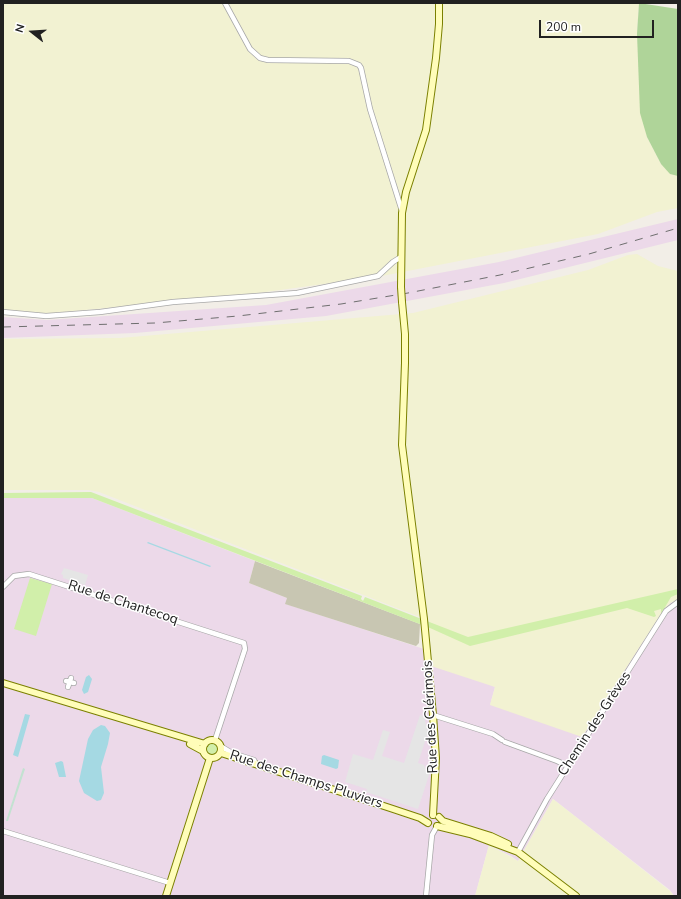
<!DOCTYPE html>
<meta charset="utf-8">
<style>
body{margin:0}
#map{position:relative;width:681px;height:899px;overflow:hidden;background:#f2eee7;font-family:"Nunito Sans",sans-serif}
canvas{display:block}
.frame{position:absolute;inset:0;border:4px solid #212121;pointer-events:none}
.north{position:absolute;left:12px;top:12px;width:40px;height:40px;-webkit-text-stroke:3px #fff;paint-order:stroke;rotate:287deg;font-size:11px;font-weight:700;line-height:16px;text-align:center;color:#212121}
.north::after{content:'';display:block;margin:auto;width:14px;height:18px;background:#212121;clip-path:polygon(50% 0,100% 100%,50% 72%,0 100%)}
.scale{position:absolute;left:539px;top:20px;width:115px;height:18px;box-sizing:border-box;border:2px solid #212121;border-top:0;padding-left:5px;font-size:12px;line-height:14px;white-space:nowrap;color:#212121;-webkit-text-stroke:3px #fff;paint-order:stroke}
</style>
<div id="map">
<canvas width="681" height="899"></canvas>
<div class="frame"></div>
<div class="north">N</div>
<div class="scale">200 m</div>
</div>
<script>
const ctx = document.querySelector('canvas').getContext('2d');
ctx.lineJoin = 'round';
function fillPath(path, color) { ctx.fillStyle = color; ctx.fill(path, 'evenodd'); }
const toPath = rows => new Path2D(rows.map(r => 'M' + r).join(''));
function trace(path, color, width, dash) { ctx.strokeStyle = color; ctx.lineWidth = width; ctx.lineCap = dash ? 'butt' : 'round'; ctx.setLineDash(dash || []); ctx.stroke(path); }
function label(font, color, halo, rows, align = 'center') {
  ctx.font = font + ' "Nunito Sans",sans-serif'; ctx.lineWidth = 3; ctx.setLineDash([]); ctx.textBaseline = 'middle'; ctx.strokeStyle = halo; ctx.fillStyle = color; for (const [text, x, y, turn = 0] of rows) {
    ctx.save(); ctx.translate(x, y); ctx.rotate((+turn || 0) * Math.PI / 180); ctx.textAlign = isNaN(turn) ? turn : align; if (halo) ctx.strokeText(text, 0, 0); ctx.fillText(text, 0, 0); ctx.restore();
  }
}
fillPath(toPath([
 [678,219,678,240,504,283,326,316,135,333,3,338,3,317,47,320,266,305,499,262],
 [3,498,92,498,255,561,249,583,287,598,286,604,424,649,495,687,490,705,646,639,670,603,678,600,678,896,674,896,670,890,553,799,518,861,511,856,489,845,475,896,3,896]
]), '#ecd9e9');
fillPath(toPath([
 [255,561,420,624,419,643,416,646,285,604,287,598,249,583]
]), '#c8c6b2');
fillPath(toPath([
 [3,3,639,3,637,34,647,137,661,164,678,176,678,208,657,212,598,234,382,276,244,295,43,314,3,311],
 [637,254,658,266,678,271,678,600,670,603,655,623,582,737,490,705,495,687,431,666,425,617,420,617,99,492,89,490,3,490,3,339,120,338,413,313,588,270,628,255],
 [553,799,670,891,674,896,475,896,489,845,518,861]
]), '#f2f2d2');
fillPath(toPath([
 [91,492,362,596,361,599,363,601,365,597,468,637,678,589,678,594,671,597,661,614,661,609,654,611,656,616,654,617,627,608,470,646,430,628,92,498,3,498,3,493],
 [30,578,52,584,36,636,14,629],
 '206 749a7 7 0 1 1 14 0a7 7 0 1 1-14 0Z'
]), '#d1efaa');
fillPath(toPath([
 [639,3,678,9,678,176,670,174,661,164,647,137,640,113,637,34]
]), '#afd499');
fillPath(toPath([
 [23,768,25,769,8,821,6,821]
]), '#c3e2d1');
fillPath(toPath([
 [64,568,88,575,85,585,63,578,63,575,61,574],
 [420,715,424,717,428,732,418,763,424,765,426,771,430,772,418,809,366,792,367,789,345,782,353,754,373,760,383,730,390,732,382,756,404,763]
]), '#e5e5e5');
fillPath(toPath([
 [148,542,211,566,210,567,147,543],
 [89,675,92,679,88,692,84,694,82,690,86,677],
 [25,714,30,715,18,757,13,755],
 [101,725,105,726,110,733,108,744,101,767,104,793,101,800,97,801,84,793,79,781,88,739,93,730],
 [324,755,339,760,338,768,336,769,321,764,322,756],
 [61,761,63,762,66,777,59,777,55,763]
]), '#a5d9e3');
const street = toPath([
 [225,3,250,49,260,58,268,60,349,61,359,65,361,68,370,109,402,211],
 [3,312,46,316,100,312,173,302,297,293,378,276,393,262,401,257],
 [3,587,14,576,29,574,244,643,245,649,215,740],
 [66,681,74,683],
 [68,687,71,678],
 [433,715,493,734,502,740],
 [505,742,557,761,568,766],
 [222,747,232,753,254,760,256,764],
 [3,831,170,883],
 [518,852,547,799,666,611,678,602],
 [426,896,432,835,437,826]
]);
const secondary = toPath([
 [401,287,402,213,406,192,426,130,436,58,439,24,439,3],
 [402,302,405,334,405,363,402,445,424,619,433,715,436,758,433,815],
 [3,683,205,744],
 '203 749a9 9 0 1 1 18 0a9 9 0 1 1-18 0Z',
 [190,744,203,751],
 [221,753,390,808,420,818,428,823],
 [439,817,443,821,491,836,508,844],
 [437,826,470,834,518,852,576,896],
 [166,896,210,758]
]);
trace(street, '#a8a8a8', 6);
trace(secondary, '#7b8000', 8);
trace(street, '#fff', 4.5);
trace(secondary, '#fffdb9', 6);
trace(toPath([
 [3,327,155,323,238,316,341,304,408,293,500,275,589,254,678,228]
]), '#6f6f6f', 1, [8, 8]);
const secondaryBridge = toPath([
 [401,287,402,302]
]);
trace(secondaryBridge, '#7b8000', 8, []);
trace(secondaryBridge, '#fffdb9', 6);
label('14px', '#212121', '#fff', [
 ["Rue de Chantecoq",123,603,18],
 ["Rue des Clérimois",431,717,-93],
 ["Chemin des Grèves",595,724,-57],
 ["Rue des Champs Pluviers",306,780,18]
]);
</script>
